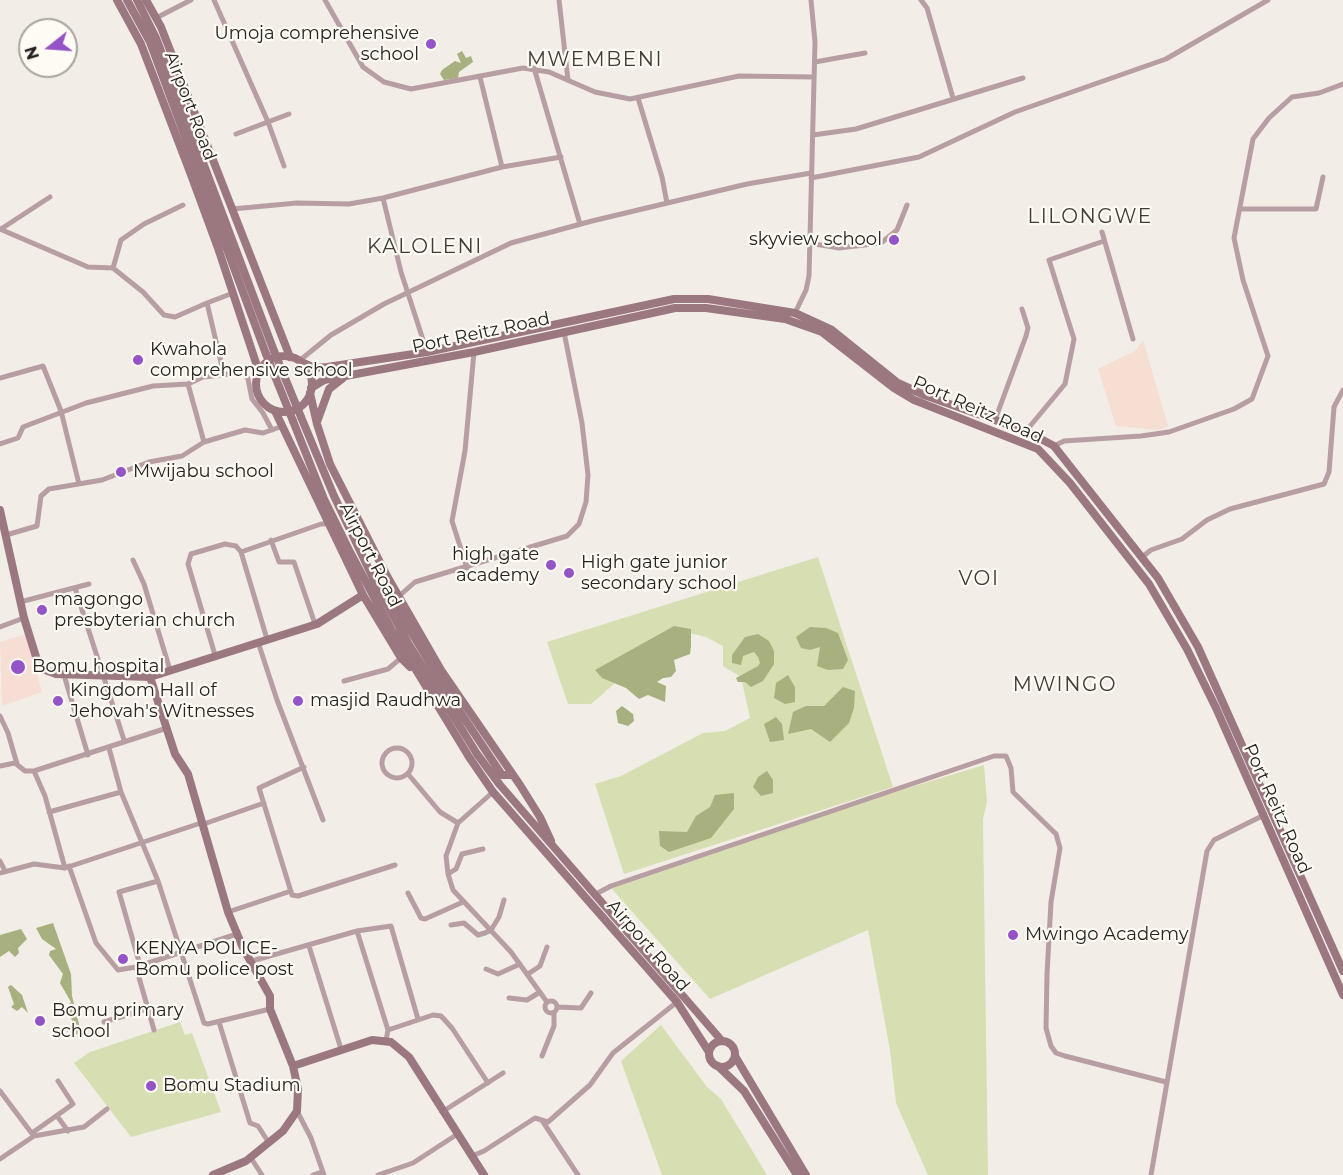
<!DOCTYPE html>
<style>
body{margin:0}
#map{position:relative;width:1343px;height:1175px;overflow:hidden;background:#f2ede6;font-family:Montserrat,sans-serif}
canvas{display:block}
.north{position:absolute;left:18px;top:18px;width:60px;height:60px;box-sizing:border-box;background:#fefaf4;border:2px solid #a7a49f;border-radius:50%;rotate:253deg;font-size:16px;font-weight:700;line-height:24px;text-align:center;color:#252320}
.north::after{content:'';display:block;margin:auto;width:21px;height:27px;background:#9453c8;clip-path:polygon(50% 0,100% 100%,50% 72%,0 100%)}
</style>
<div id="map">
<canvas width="1343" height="1175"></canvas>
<div class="north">N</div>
</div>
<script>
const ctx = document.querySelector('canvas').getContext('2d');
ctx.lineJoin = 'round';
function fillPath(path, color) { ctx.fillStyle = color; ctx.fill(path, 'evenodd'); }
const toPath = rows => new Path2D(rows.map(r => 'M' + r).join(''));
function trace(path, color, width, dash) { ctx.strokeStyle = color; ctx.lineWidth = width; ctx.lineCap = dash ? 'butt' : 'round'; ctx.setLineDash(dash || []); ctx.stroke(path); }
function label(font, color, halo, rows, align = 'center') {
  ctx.font = font + ' Montserrat,sans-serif'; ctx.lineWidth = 4.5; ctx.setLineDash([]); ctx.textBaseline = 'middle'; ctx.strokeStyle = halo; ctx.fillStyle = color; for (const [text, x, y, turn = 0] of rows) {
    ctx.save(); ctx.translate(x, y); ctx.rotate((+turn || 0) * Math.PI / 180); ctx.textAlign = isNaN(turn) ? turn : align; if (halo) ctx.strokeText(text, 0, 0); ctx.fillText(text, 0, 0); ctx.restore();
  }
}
fillPath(toPath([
 [1143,340,1168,426,1159,430,1116,426,1098,369,1135,351]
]), '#f6ded3');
fillPath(toPath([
 [26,634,42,692,2,706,0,642]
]), '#f6ded5');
fillPath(toPath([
 [818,557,893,787,624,874,595,784,621,776,703,733,725,731,750,718,741,677,723,666,723,646,706,637,676,630,591,704,568,704,547,642],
 [984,765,987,802,983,819,988,1175,928,1175,896,1103,890,1050,868,930,710,999,611,888,875,798],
 [180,1022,185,1035,192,1033,221,1112,131,1137,74,1063,90,1052],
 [661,1025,707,1087,721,1099,767,1175,662,1175,621,1061]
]), '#d7dfb2');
fillPath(toPath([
 [462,51,466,58,471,56,473,62,459,72,458,78,444,80,440,74,442,70,455,61,461,63,457,54],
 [674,626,691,629,691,646,690,654,674,660,676,671,671,677,663,678,657,682,666,686,665,702,648,695,639,699,626,688,602,678,595,670],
 [810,627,826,628,838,633,848,660,843,669,828,670,817,666,820,647,810,650,801,648,796,637],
 [758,634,769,641,774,651,774,664,763,681,751,687,745,682,738,682,736,678,758,666,760,663,758,657,754,652,743,656,741,665,732,663,732,655,745,637],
 [788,675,795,687,795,702,785,704,774,698,776,683],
 [843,687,855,691,854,708,849,723,830,742,811,729,788,734,793,712,806,706,824,706],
 [622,706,633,714,634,721,628,726,618,723,616,711],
 [776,717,782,724,784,740,770,742,764,724],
 [767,771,773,780,773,793,761,796,753,787,758,777],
 [734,793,734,809,711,838,669,852,660,846,659,831,687,832,696,816,710,807,715,795],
 [53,923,71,974,72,996,81,1032,74,1036,67,1032,73,1022,65,1008,71,1002,60,983,63,974,49,955,50,951,56,949,42,939,36,928],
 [21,929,27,939,18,948,19,953,15,957,9,951,0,957,0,935],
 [11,985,22,995,28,1013,22,1007,17,1011,11,1007,14,1004,8,987]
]), '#a8b07f');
trace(toPath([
 [214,0,268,122,284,166],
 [325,0,363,67,384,82,411,89,523,68,549,72,595,92,630,99,739,76,814,77],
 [559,0,568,80],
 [921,0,927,8,953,98],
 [156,18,191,0],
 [815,62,865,53],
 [534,68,580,224],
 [638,98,662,177,667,203],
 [236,134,289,114],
 [813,135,856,129,1023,78],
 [502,167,561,157],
 [811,178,919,157,1015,112,1166,59,1268,0],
 [232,209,297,203,349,204,383,198],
 [1241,209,1316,209,1323,177],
 [0,229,88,267,113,268,143,292,164,315,175,317,207,303,224,375],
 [1,229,50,197],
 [1102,232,1133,339],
 [809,243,839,248,881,243,897,230,907,205],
 [113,268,121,240,144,224,183,205],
 [207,303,233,293],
 [795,313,806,290,809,276,815,42,811,0],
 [427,352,401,272,383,198,502,167,480,77],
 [299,361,331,335,384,304,511,243,592,221,747,184,811,173],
 [0,378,43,366,61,411,79,484],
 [188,384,204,442],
 [995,420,1026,336,1028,328,1022,309],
 [1026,431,1065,384,1074,339,1049,260,1104,241],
 [0,444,18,438,23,427,86,403,153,386,188,384,203,377,224,375,242,370,248,379,252,399,263,413,272,430],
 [1054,446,1064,441,1141,436,1169,432,1234,409,1252,399,1268,356,1243,280,1234,238,1253,139,1269,118,1292,97,1319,93,1343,84],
 [6,535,37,526,41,496,49,489,102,480,149,462,182,456,204,442,245,430,263,433,283,426],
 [271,540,279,562,294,562,315,624],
 [241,552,321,524,329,524],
 [1142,557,1151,550,1182,539,1207,520,1230,509,1324,484,1329,472,1334,407,1343,390],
 [133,560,144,584,170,670],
 [467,568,452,521,465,451,474,352],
 [75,588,124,740],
 [398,597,415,582,567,536,579,524,586,502,588,475,582,423,564,332],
 [20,602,89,584],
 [0,627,24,618],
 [258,642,277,700,323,820],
 [215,655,188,564,191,554,225,544,236,546,241,552,267,639],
 [64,675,88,755],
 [344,681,388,669,401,658],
 [0,716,8,733,17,764],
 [109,748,121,792,158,881,204,1023,208,1024,270,1009],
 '382 763a15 15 0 1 1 30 0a15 15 0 1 1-30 0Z',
 [0,766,15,763,25,771,34,771,167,728],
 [304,767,259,788,292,895,298,896,395,865],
 [34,771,45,796,65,868],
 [408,774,440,812,458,823,493,792],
 [49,812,121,792],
 [458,823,446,856,448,874,453,890,511,952,547,1002],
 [201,825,264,803],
 [0,861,5,871],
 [69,866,96,943,118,970,136,967],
 [0,873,34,864,65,868,201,823],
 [448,874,456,869,462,854,483,849],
 [408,893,421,918,425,919,463,902],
 [594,895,611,886,994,756,1006,756,1011,768,1013,792,1056,834,1060,848,1051,902,1047,974,1046,1028,1051,1046,1056,1053,1065,1056,1166,1082],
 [228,912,291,891],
 [451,925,464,923,478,935,485,933,491,930,499,917,504,900],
 [357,931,388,1030,386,1040],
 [309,946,341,1049],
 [252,961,357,931,391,926,418,1019],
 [140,965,119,892,158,881],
 [486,969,498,974,520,964],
 [528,974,540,966,547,947],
 [509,998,527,1000,540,992],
 '545 1007a6 6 0 1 1 12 0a6 6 0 1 1-12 0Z',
 [557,1007,581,1008,591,993],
 [104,1022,147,1009],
 [219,1022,250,1123,258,1126,269,1143],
 [154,1030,136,967,237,934],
 [388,1030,433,1015,441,1016,452,1028,488,1083],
 [542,1056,554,1026,554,1012],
 [0,1091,33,1135],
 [297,1111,311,1138,324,1175],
 [442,1112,503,1073],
 [57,1116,68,1131],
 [543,1122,578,1175],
 [32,1133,73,1104,58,1081],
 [472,1156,484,1151,535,1118,548,1122,590,1085,613,1053,677,1002],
 [251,1158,262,1175],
 [0,1159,34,1136,84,1127,107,1109],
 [313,1175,322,1172],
 [378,1175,413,1163,456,1135],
 [1151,1175,1207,851,1214,840,1264,815]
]), '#b79ea3', 5);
trace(toPath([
 [117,0,141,44,190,172,218,248,259,372],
 [127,0,150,42,266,354],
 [137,0,156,38,274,351],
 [146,0,161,27,290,357],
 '256 384a28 28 0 1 1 56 0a28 28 0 1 1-56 0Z',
 [301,362,315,368,327,367,427,352,674,299,708,299,795,313,832,330,898,383,924,395,1026,431,1054,446,1158,578,1198,647,1343,971],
 [311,388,324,380,474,352,675,308,706,308,785,319,822,332,894,388,914,400,1038,449,1070,483,1149,584,1187,649,1216,708,1343,995],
 [310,393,317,424,330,464,387,576,441,670,520,785,540,817,551,841],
 [275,411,363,595,401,658,410,667],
 [301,417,334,496,374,580,408,643,477,754,500,785,722,1041],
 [293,421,324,499,350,552,391,629,469,757,493,792,677,1002,709,1052],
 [317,422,329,389,343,378],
 [0,510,24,618,37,660,45,670,56,674,150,677,317,624,363,595],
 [398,597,395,605,452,700,502,775,511,775],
 [150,677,175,754,188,774,228,912,243,948,270,996,270,1009,293,1066,298,1089,297,1111,283,1131,246,1161,213,1175],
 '709 1054a13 13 0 1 1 26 0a13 13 0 1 1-26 0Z',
 [735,1056,806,1175],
 [293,1066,372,1040,391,1042,409,1057,484,1175],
 [718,1066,744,1091,797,1175]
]), '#9b7880', 8);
trace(toPath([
 [274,351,301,417],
 [266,354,293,421]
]), '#9b7880', 8);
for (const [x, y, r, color] of [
 [431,44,6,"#9453c8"],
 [894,240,6,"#9453c8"],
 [138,360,6,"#9453c8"],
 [121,472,6,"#9453c8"],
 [551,565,6,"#9453c8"],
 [569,573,6,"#9453c8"],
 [42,610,6,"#9453c8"],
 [18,667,8,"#9453c8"],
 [58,701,6,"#9453c8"],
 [298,701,6,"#9453c8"],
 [1013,935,6,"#9453c8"],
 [123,959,6,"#9453c8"],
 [40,1021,6,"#9453c8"],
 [151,1086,6,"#9453c8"]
]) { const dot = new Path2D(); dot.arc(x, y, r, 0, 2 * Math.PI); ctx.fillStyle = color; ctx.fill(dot); trace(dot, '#fefaf4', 2); }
label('18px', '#252320', '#fefaf4', [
 ["Umoja comprehensive",419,34,"right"],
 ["school",419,55,"right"],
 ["skyview school",882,240,"right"],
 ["Kwahola",150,350],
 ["comprehensive school",150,371],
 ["Mwijabu school",133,472],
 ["high gate",539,555,"right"],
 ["academy",539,576,"right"],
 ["High gate junior",581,563],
 ["secondary school",581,584],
 ["magongo",54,600],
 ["presbyterian church",54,621],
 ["Bomu hospital",32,667],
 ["Kingdom Hall of",70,691],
 ["Jehovah's Witnesses",70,712],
 ["masjid Raudhwa",310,701],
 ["Mwingo Academy",1025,935],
 ["KENYA POLICE-",135,949],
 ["Bomu police post",135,970],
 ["Bomu primary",52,1011],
 ["school",52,1032],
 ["Bomu Stadium",163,1086]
], 'left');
label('18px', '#252320', '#fefaf4', [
 ["Airport Road",190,106,69],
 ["Port Reitz Road",481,333,-12],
 ["Port Reitz Road",978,410,24],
 ["Airport Road",370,555,63],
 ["Port Reitz Road",1277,809,66],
 ["Airport Road",648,946,49]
]);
ctx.letterSpacing = '1.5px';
label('20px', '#403c36', '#fefaf4', [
 ["MWEMBENI",595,60],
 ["LILONGWE",1090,217],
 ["KALOLENI",425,247],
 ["VOI",979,579],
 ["MWINGO",1065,685]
]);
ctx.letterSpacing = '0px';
</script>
